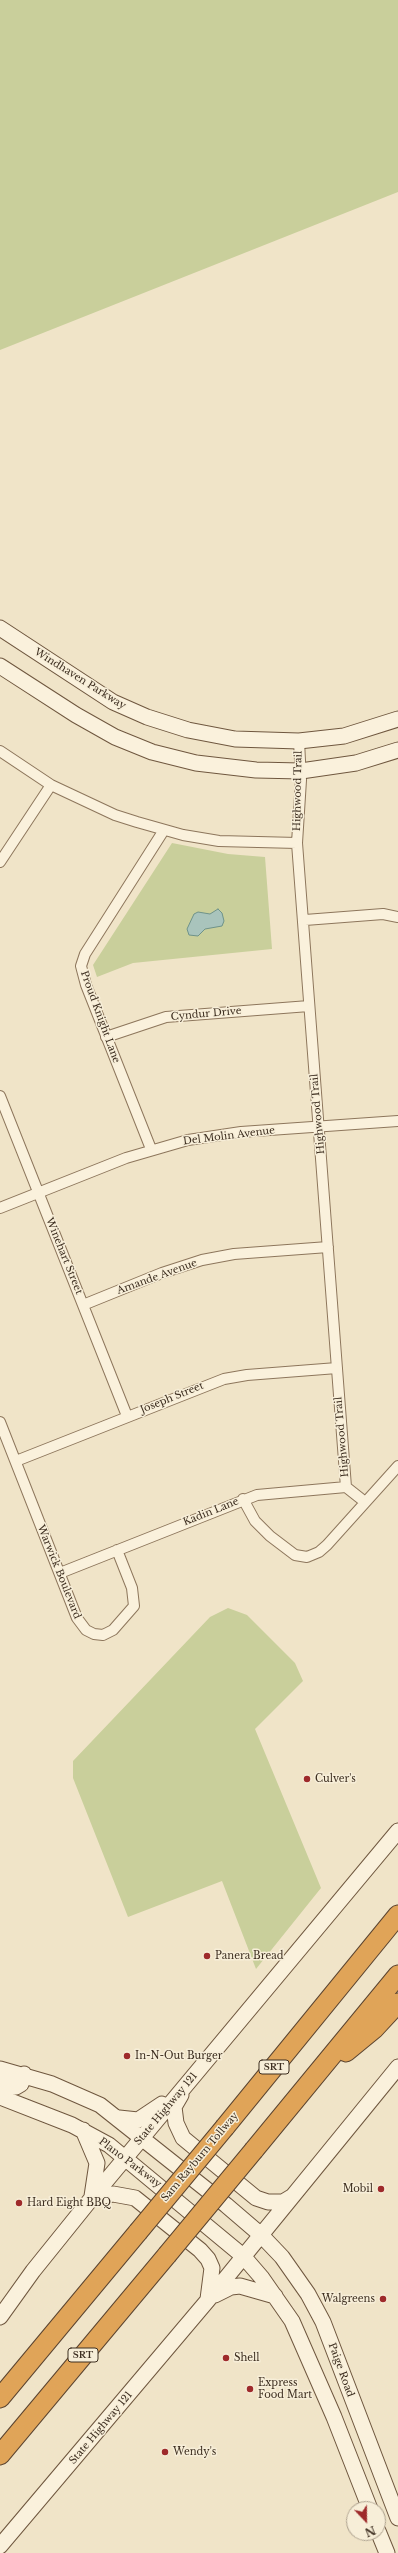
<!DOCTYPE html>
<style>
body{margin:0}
#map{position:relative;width:398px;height:2553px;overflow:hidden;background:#f0e4c8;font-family:"Libre Baskerville",serif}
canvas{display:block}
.north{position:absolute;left:346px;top:2501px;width:40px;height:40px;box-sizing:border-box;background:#f7eed8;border:1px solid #ada18e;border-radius:50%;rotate:158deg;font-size:11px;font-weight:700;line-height:16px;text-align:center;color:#3d2e20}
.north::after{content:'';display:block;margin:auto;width:14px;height:18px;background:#9e2a2b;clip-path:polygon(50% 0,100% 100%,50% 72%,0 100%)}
</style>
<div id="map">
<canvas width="398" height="2553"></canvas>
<div class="north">N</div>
</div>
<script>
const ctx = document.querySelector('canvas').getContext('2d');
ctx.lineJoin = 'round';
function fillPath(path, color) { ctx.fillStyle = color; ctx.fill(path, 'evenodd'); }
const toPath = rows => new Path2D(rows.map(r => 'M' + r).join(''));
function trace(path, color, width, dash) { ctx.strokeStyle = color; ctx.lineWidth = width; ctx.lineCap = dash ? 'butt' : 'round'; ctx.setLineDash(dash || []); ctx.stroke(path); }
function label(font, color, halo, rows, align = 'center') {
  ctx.font = font + ' "Libre Baskerville",serif'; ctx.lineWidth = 3; ctx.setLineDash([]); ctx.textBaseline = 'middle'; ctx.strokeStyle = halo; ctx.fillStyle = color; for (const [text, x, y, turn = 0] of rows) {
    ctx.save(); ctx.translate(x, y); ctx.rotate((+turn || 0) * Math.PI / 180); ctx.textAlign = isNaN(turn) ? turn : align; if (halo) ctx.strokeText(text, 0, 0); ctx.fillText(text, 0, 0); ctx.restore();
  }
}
fillPath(toPath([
 [0,0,398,0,398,192,0,350],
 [172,843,228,854,265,857,272,949,133,963,97,977,93,965],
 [228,1608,247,1615,295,1663,303,1681,255,1729,321,1888,256,1969,222,1881,128,1917,73,1778,73,1761,210,1617]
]), '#c9cf9b');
const water = toPath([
 [218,909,222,913,224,921,222,926,205,929,198,936,189,935,187,929,194,914,198,912,210,914,218,909]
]);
fillPath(water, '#a9c4bc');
trace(water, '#6f938a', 1);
const minor = toPath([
 [299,741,301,780,297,843,346,1487],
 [0,751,51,785,115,815,137,822,183,835,219,841,297,843],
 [0,862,51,785],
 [305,920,383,914,398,917],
 [106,1037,166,1017,309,1006],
 [0,1096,127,1416],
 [151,1149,86,985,81,966,85,954,164,830],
 [0,1208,126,1158,188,1140,241,1132,398,1121],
 [83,1305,162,1273,202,1260,234,1254,328,1247],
 [0,1422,77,1618,86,1630,94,1634,103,1635,113,1630,134,1606,132,1588,117,1550],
 [16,1461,224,1379,247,1375,337,1368],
 [243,1499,255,1521,270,1536,295,1555,307,1557,319,1552,327,1545,398,1466],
 [60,1573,257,1495,346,1487,365,1502]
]);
const secondary = toPath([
 [0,628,113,702,147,717,188,730,235,739,299,741,344,736,398,719],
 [0,666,76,715,115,737,152,752,196,763,256,770,301,771,356,763,398,750],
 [0,2069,52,2084,100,2105,226,2205,261,2235,282,2257,308,2294,323,2322,398,2518],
 [0,2083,16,2087,21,2084,24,2074],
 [181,2095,174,2107,176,2123,183,2138,256,2198,268,2202,283,2202,293,2196],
 [0,2097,72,2125,109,2145,243,2256,262,2278,292,2321,334,2417,370,2509],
 [119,2118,138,2120,162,2104],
 [83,2130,97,2163,92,2196],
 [91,2199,113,2194,135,2198,200,2250,208,2259,212,2268,208,2299],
 [215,2295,231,2287,240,2286,275,2296],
 [0,2317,33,2271,91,2199,398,1831],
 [378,2531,387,2553],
 [0,2546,208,2300,398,2067]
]);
const motorway = toPath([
 [346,2052,374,2029,398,2003],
 [225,2127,398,1915],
 [254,2150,398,1975],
 [0,2398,138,2232],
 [0,2455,167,2255]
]);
trace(minor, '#8d765c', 12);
trace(secondary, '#6f573f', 17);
trace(motorway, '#5b4430', 21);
trace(minor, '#faf1dc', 10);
trace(secondary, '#faf1dc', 15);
trace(motorway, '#e0a458', 19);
const motorwayBridge = toPath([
 [138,2232,225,2127],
 [167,2255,254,2150]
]);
trace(motorwayBridge, '#5b4430', 21, []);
trace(motorwayBridge, '#e0a458', 19);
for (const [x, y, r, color] of [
 [307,1779,4,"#9e2a2b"],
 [207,1956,4,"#9e2a2b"],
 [127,2056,4,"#9e2a2b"],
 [381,2189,4,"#9e2a2b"],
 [19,2203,4,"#9e2a2b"],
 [383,2299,4,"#9e2a2b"],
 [226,2358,4,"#9e2a2b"],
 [250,2389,4,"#9e2a2b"],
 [165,2452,4,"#9e2a2b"]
]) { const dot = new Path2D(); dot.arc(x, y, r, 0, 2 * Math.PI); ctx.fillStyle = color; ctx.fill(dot); trace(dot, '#f7eed8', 1.5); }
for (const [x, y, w] of [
 [274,2067,30],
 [83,2355,30]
]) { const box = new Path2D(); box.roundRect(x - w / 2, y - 7, w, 14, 3); ctx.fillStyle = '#f7eed8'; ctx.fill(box); trace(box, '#3d2e20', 1); }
label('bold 9px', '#3d2e20', null, [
 ["SRT",274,2067],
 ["SRT",83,2355]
]);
label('10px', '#3d2e20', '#f7eed8', [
 ["Windhaven Parkway",80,679,32],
 ["Highwood Trail",298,791,-89],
 ["Cyndur Drive",206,1014,-5],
 ["Proud Knight Lane",100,1017,70],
 ["Highwood Trail",318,1114,-95],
 ["Del Molin Avenue",229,1136,-7],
 ["Winehart Street",64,1256,68],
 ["Amande Avenue",157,1277,-20],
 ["Joseph Street",172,1398,-22],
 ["Highwood Trail",342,1437,-95],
 ["Kadin Lane",211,1512,-22],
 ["Warwick Boulevard",59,1572,68],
 ["State Highway 121",166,2109,-50],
 ["Sam Rayburn Tollway",200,2157,-50],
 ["Plano Parkway",130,2163,37],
 ["Paige Road",341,2370,70],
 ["State Highway 121",101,2428,-50]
]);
label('10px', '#3d2e20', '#f7eed8', [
 ["Culver's",315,1779],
 ["Panera Bread",215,1956],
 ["In-N-Out Burger",135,2056],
 ["Mobil",373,2189,"right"],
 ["Hard Eight BBQ",27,2203],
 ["Walgreens",375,2299,"right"],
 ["Shell",234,2358],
 ["Express",258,2383],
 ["Food Mart",258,2395],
 ["Wendy's",173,2452]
], 'left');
</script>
